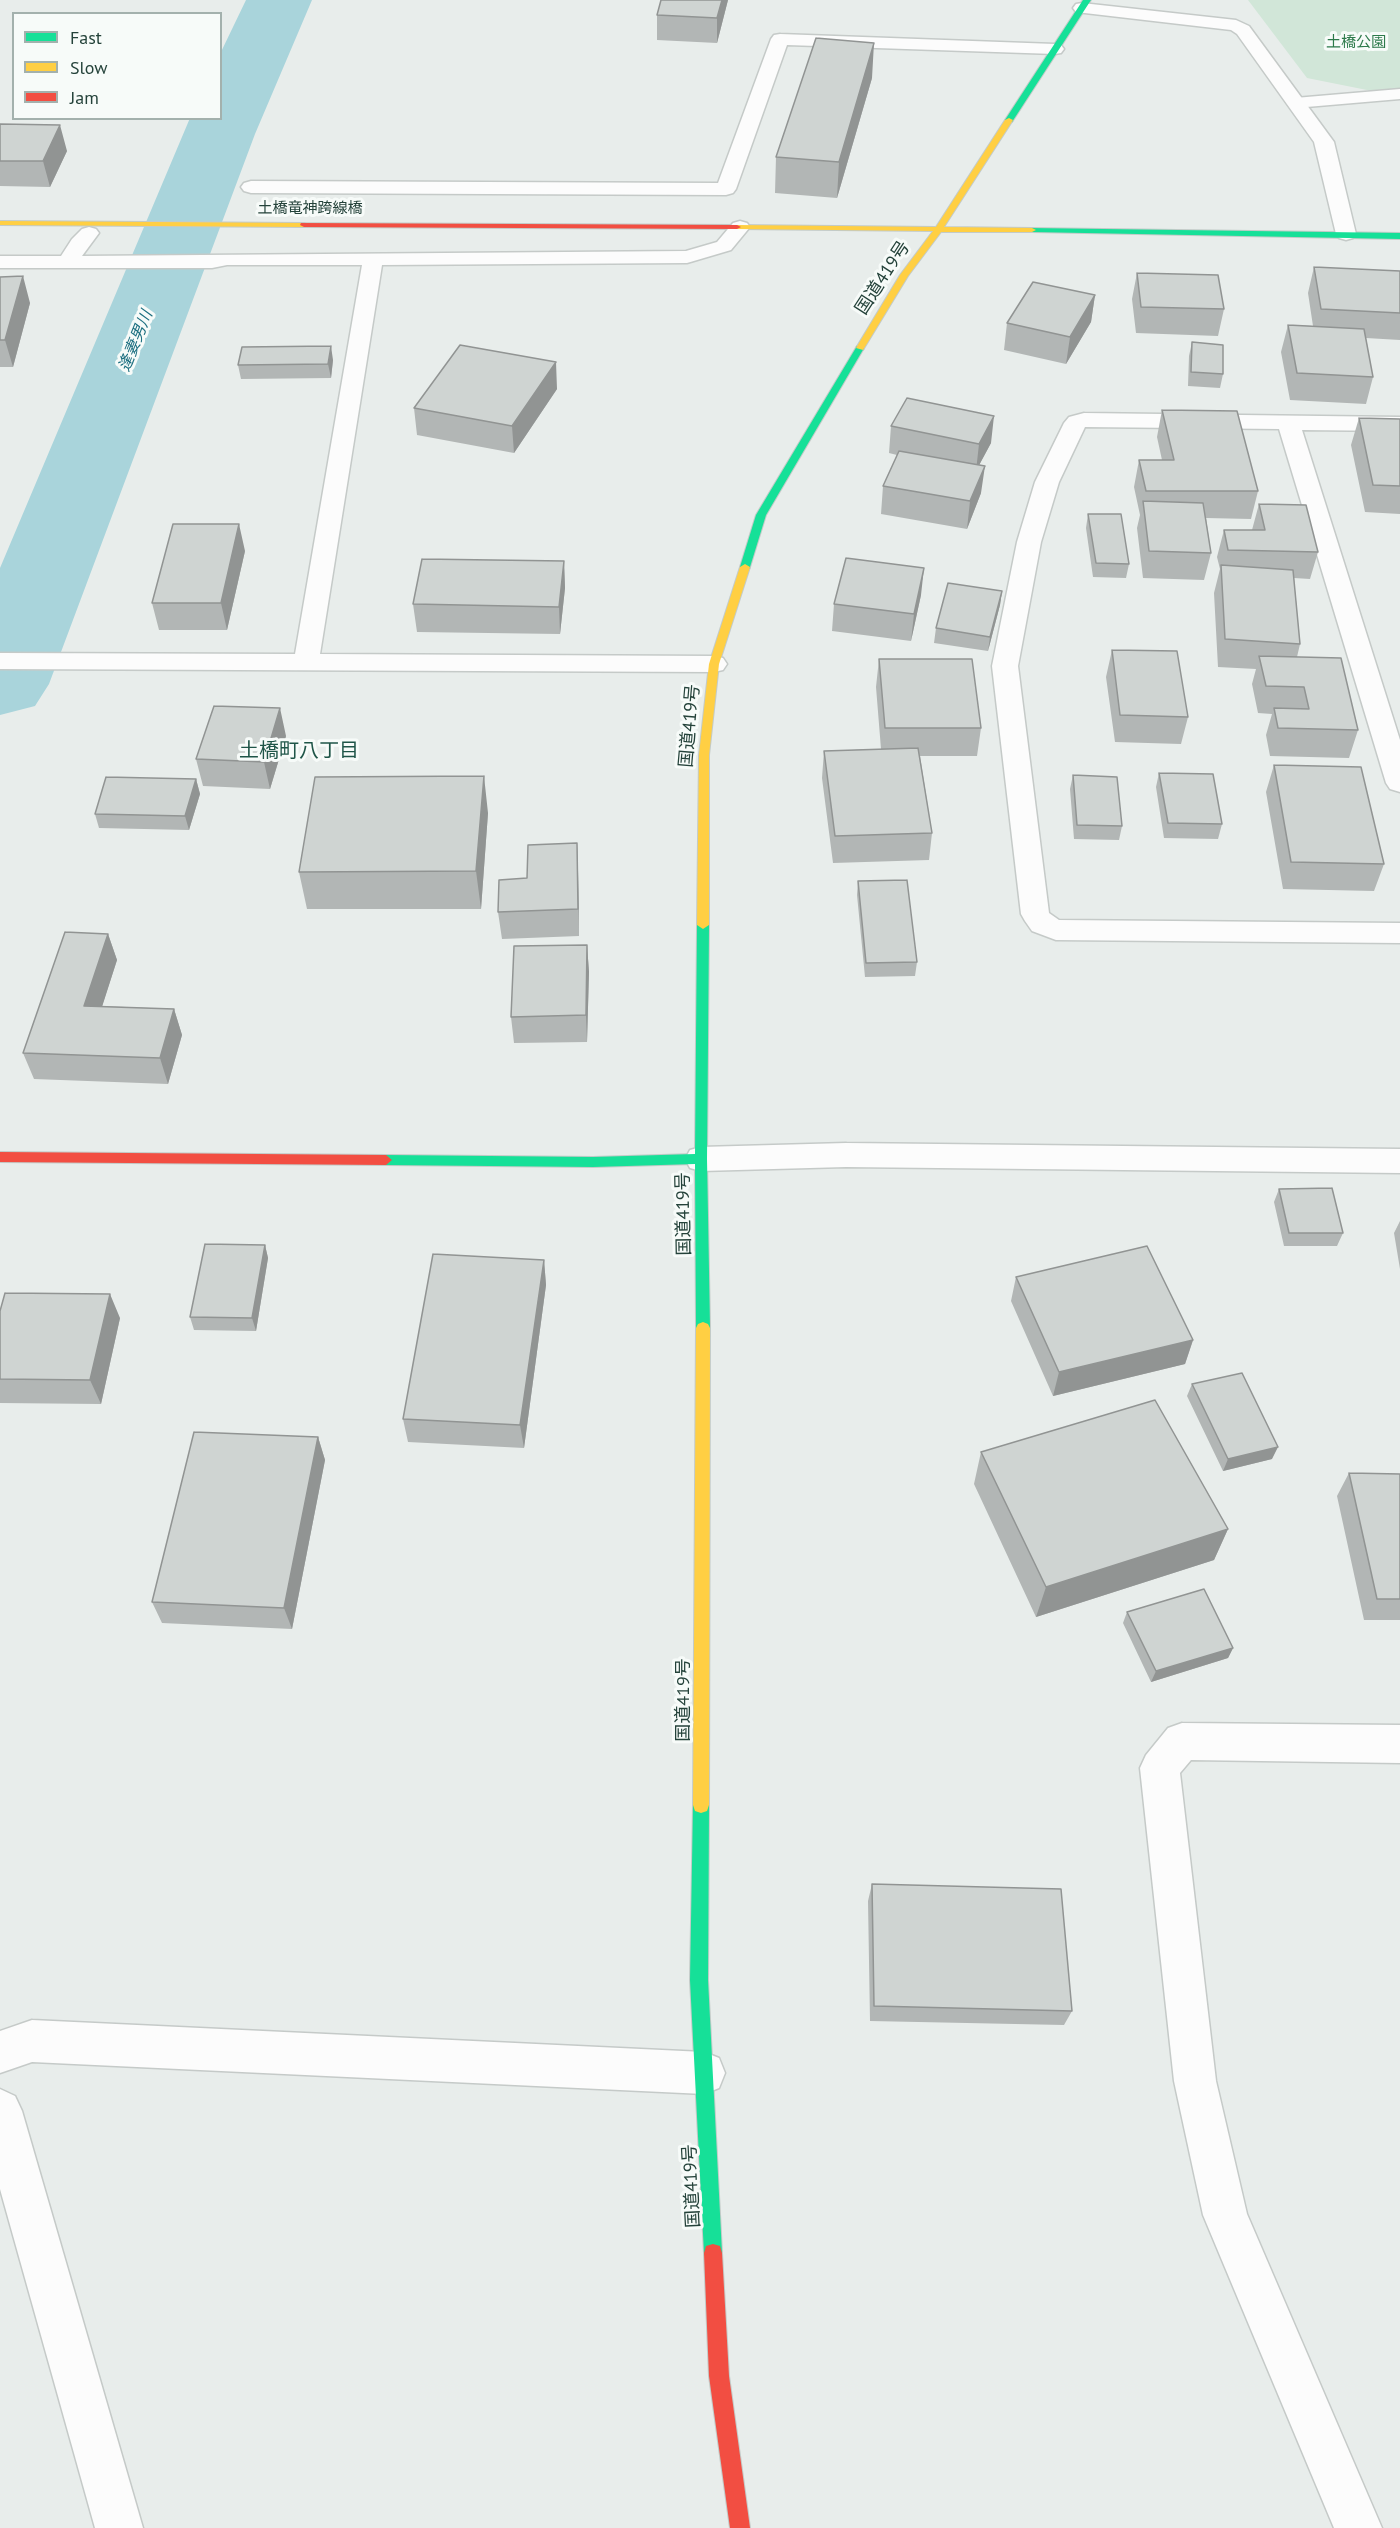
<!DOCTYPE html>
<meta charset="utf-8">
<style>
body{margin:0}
#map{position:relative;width:1400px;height:2528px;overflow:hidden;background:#e8edeb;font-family:"PT Sans",sans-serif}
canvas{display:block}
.legend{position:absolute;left:12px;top:12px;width:210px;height:108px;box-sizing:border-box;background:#f7fbf9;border:2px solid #a3b1ad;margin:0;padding:8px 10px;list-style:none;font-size:18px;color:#24423a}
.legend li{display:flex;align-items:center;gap:12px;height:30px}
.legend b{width:30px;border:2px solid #a3b1ad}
</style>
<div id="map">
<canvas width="1400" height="2528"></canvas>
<ul class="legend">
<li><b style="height:8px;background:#16e098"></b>Fast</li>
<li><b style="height:8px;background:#ffcf43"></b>Slow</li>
<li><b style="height:8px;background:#f24e42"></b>Jam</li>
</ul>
</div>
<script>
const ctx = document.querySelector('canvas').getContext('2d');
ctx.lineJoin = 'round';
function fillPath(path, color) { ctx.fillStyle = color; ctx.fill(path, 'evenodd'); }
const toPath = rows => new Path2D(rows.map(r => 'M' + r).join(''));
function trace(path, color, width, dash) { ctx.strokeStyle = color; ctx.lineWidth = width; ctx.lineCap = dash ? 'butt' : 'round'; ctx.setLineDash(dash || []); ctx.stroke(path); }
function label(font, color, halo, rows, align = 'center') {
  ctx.font = font + ' "PT Sans","Noto Sans JP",sans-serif'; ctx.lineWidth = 6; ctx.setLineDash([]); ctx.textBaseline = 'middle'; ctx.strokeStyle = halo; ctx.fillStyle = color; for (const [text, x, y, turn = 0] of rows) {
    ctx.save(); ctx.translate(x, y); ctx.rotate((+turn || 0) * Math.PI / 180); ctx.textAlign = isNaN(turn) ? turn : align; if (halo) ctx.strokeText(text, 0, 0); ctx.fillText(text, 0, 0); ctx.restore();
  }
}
fillPath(toPath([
 [1248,0,1400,0,1400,88,1372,91,1307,78]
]), '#d1e6d8');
fillPath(toPath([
 [246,0,312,0,255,134,49,684,35,706,0,715,0,568,190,118,220,118,220,54,246,0]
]), '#a9d4db');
const lane = toPath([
 [1400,89,1400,99,1295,108,1287,103,1295,98,1400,89]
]);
const street = toPath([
 [1082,3,1236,20,1249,26,1334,142,1356,234,1353,238,1346,240,1339,238,1336,234,1314,142,1237,34,1231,30,1076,12,1073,8,1076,4,1082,3],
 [780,34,1055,44,1061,45,1064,49,1061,53,1055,54,787,45,736,189,733,193,726,195,251,193,244,191,241,187,244,183,251,181,718,183,771,39,774,35,780,34],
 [740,221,747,223,750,227,731,250,687,263,382,265,320,654,714,656,723,658,727,664,723,670,714,672,0,669,0,653,295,654,362,265,227,265,212,268,0,268,0,256,61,256,72,239,82,229,89,227,96,229,99,233,82,256,686,251,717,242,733,223,740,221],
 [1084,413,1400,417,1400,431,1302,430,1400,740,1400,792,1390,789,1386,783,1279,429,1085,427,1059,482,1041,542,1018,666,1049,913,1059,920,1400,923,1400,943,1056,940,1032,931,1025,921,1021,914,992,666,1017,542,1035,482,1064,423,1069,417,1084,413],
 [846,1143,1400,1149,1400,1173,846,1167,701,1171,690,1168,685,1159,690,1150,701,1147,846,1143],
 [1182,1723,1400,1725,1400,1763,1191,1760,1180,1773,1216,2081,1247,2214,1382,2528,1334,2528,1203,2215,1174,2081,1140,1768,1146,1755,1168,1728,1182,1723],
 [32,2020,704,2052,719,2058,725,2073,719,2088,704,2094,32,2062,0,2073,0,2031,32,2020],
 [0,2089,15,2096,22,2111,143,2528,95,2528,0,2189,0,2089]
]);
const fast = toPath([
 [1083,0,1091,0,1012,122,1006,122,1005,120,1083,0],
 [1029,228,1400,233,1400,239,1032,232,1029,232,1029,228],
 [857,346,864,348,766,515,750,567,749,569,741,569,740,567,756,515,857,346],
 [703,921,709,925,707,1159,710,1328,708,1332,703,1334,698,1332,696,1328,695,1164,593,1167,386,1165,380,1160,386,1155,593,1157,695,1154,697,925,703,921],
 [701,1797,707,1799,709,1805,708,1980,722,2253,720,2260,713,2262,706,2260,704,2253,690,1980,693,1805,695,1799,701,1797]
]);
const slow = toPath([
 [1009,118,1013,120,944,227,1032,228,1036,230,1032,232,941,232,908,276,863,350,856,348,900,275,933,231,737,229,733,227,737,225,936,227,1005,120,1009,118],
 [0,221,304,223,308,225,304,227,0,225,0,221],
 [745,564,750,567,719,664,709,755,709,925,703,929,697,925,699,755,709,664,740,567,745,564],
 [703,1322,708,1324,710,1328,709,1805,707,1811,701,1813,695,1811,693,1805,696,1328,698,1324,703,1322]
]);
const jam = toPath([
 [301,223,737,225,741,227,737,229,304,227,300,225,301,223],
 [0,1152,386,1155,392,1160,386,1165,0,1162,0,1152],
 [713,2244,720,2246,722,2253,729,2376,750,2528,730,2528,709,2376,704,2253,706,2246,713,2244]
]);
trace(lane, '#c5cac8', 3);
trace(street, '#c5cac8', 3);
trace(fast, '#c3cbc8', 2);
trace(slow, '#c3cbc8', 2);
trace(jam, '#c3cbc8', 2);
fillPath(lane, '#fcfcfc');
fillPath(street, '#fcfcfc');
fillPath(fast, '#16e098');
fillPath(slow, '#ffcf43');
fillPath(jam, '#f24e42');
fillPath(toPath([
 [728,0,717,43,657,40,657,15],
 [872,78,837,198,775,193,776,157],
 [0,124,67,151,50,187,0,186],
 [1314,267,1400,271,1400,340,1366,338,1373,377,1366,404,1290,400,1281,352,1288,325,1313,326,1308,293],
 [1137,273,1224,309,1218,336,1136,333,1132,299],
 [0,277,30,303,13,367,0,367],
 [1095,295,1091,322,1066,364,1004,350,1007,323],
 [1192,342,1223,374,1220,388,1188,386,1189,356],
 [333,360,331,378,241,379,238,365],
 [557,389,514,453,417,435,414,408],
 [1162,410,1258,491,1251,519,1206,518,1211,553,1204,580,1143,578,1137,528,1140,515,1134,487,1139,460,1162,460,1157,437],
 [1359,418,1400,419,1400,514,1365,512,1351,445],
 [891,426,991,443,979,465,981,493,967,529,881,514,883,486,897,455,889,453],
 [1259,504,1318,552,1310,579,1294,578,1300,644,1297,657,1358,730,1349,758,1270,756,1266,735,1272,714,1258,713,1252,684,1256,669,1218,667,1214,593,1220,569,1217,557,1224,530,1252,530],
 [1088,514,1129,564,1126,578,1093,577,1086,528],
 [245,551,227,630,159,630,152,603],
 [564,561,565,588,560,634,417,632,413,604],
 [1002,591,1000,605,988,651,934,643,936,628],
 [921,595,911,641,832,631,834,604],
 [1112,650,1188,717,1181,744,1115,742,1106,677],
 [879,659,981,728,977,756,920,756,932,833,929,860,833,863,822,778,824,751,881,749,876,687],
 [286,736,270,789,203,786,196,759],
 [1274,765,1384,864,1374,891,1283,889,1266,792],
 [1159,773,1222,824,1218,839,1164,838,1156,787],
 [1073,775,1122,826,1119,840,1074,839,1070,789],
 [196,779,200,794,189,830,99,828,95,814],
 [488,813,481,909,307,909,299,872],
 [577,843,578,870,579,936,502,939,498,912,527,878],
 [858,881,917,962,915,976,865,977,857,895],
 [108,934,117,960,102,1006,174,1009,182,1035,168,1084,34,1079,23,1053],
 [587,945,589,972,587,1042,514,1043,511,1017],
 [1279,1189,1343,1233,1337,1246,1284,1246,1274,1202],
 [1400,1221,1400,1269,1394,1233],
 [265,1245,268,1258,256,1331,194,1330,190,1317],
 [544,1260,546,1285,524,1448,408,1442,403,1419],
 [1016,1277,1193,1340,1185,1364,1053,1396,1011,1301],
 [0,1311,120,1318,101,1404,0,1403],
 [1192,1384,1272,1459,1223,1471,1187,1396],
 [318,1437,325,1460,292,1629,162,1623,152,1602],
 [981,1452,1228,1529,1214,1560,1036,1617,974,1484],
 [1349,1473,1400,1474,1400,1620,1364,1620,1337,1496],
 [1127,1612,1233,1648,1228,1658,1151,1682,1123,1623],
 [872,1884,1072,2011,1064,2025,870,2021,868,1901]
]), '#b2b6b5');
fillPath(toPath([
 [722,0,728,0,717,43,717,18],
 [874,43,872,78,837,198,839,162],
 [60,125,67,151,50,187,43,161],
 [23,276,30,303,13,367,5,340],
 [1095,295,1091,322,1066,364,1070,337],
 [331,346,333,360,331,378,328,364],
 [556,362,557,389,514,453,512,426],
 [994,416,991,443,976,471,979,444],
 [985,466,981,493,967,529,970,501],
 [239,524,245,551,227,630,221,603],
 [564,561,565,588,560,634,559,607],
 [924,568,921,595,911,641,914,614],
 [1002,591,1000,605,988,651,990,637],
 [280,708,286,736,270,789,264,762],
 [484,776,488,813,481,909,476,871],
 [196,779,200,794,189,830,185,816],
 [577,843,578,870,579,936,578,909],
 [108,934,117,960,94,1032,84,1006],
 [587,945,589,972,587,1042,586,1015],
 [174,1009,182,1035,168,1084,160,1058],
 [265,1245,268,1258,256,1331,252,1318],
 [544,1260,546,1285,524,1448,520,1425],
 [110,1294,120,1318,101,1404,90,1380],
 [1193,1340,1185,1364,1053,1396,1059,1372],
 [318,1437,325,1460,292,1629,284,1608],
 [1278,1447,1272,1459,1223,1471,1228,1459],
 [1228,1529,1214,1560,1036,1617,1046,1587],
 [1233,1648,1228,1658,1151,1682,1156,1671]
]), '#919493');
const building = toPath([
 [661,0,722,0,717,18,657,15,661,0],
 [816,38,874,43,839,162,776,157,816,38],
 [0,124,60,125,43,161,0,161,0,124],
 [1314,267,1400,271,1400,313,1321,309,1314,267],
 [1137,273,1218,275,1224,309,1141,307,1137,273],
 [23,276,5,340,0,340,0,277,23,276],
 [1033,282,1095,295,1070,337,1007,323,1033,282],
 [1288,325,1364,329,1373,377,1297,373,1288,325],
 [1192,342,1223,345,1223,374,1191,372,1192,342],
 [460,345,556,362,512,426,414,408,460,345],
 [331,346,328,364,238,365,242,347,331,346],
 [907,398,994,416,979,444,891,426,907,398],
 [1162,410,1237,411,1258,491,1146,491,1139,460,1174,460,1162,410],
 [1359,418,1400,419,1400,486,1373,485,1359,418],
 [899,451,985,466,970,501,883,486,899,451],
 [1143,501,1203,503,1211,553,1149,551,1143,501],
 [1259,504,1306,505,1318,552,1228,550,1224,530,1265,530,1259,504],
 [1088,514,1121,514,1129,564,1096,563,1088,514],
 [173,524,239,524,221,603,152,603,173,524],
 [846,558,924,568,914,614,834,604,846,558],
 [422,559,564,561,559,607,413,604,422,559],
 [1221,565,1293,570,1300,644,1225,639,1221,565],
 [948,583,1002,591,990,637,936,628,948,583],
 [1112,650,1177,651,1188,717,1120,715,1112,650],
 [1259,656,1341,658,1358,730,1278,728,1274,708,1309,709,1304,687,1266,686,1259,656],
 [879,659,972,659,981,728,885,728,879,659],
 [214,706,280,708,264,762,196,759,214,706],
 [918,748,932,833,835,836,824,751,918,748],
 [1274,765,1361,767,1384,864,1291,862,1274,765],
 [1159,773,1213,774,1222,824,1168,823,1159,773],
 [1073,775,1117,777,1122,826,1077,825,1073,775],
 [484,776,476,871,299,872,315,777,484,776],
 [106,777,196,779,185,816,95,814,106,777],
 [577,843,578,909,498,912,499,880,527,878,528,845,577,843],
 [907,880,917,962,866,963,858,881,907,880],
 [65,932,108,934,84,1006,174,1009,160,1058,23,1053,65,932],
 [587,945,586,1015,511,1017,514,946,587,945],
 [1332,1188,1343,1233,1289,1233,1279,1189,1332,1188],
 [205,1244,265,1245,252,1318,190,1317,205,1244],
 [1147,1246,1193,1340,1059,1372,1016,1277,1147,1246],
 [433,1254,544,1260,520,1425,403,1419,433,1254],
 [5,1293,110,1294,90,1380,0,1379,0,1311,5,1293],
 [1242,1373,1278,1447,1228,1459,1192,1384,1242,1373],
 [1155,1400,1228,1529,1046,1587,981,1452,1155,1400],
 [194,1432,318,1437,284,1608,152,1602,194,1432],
 [1349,1473,1400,1474,1400,1599,1377,1599,1349,1473],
 [1204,1589,1233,1648,1156,1671,1127,1612,1204,1589],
 [872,1884,1061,1889,1072,2011,874,2006,872,1884]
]);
fillPath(building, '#cfd4d2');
trace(building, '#919493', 1.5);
label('15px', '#2d7a4b', '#f7fbf9', [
 ["土橋公園",1356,43]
]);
label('15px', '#24423a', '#f7fbf9', [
 ["土橋竜神跨線橋",310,209]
]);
label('italic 16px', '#1c6f80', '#f7fbf9', [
 ["逢妻男川",136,341,-68]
]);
label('18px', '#24423a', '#f7fbf9', [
 ["国道419号",883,278,-57],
 ["国道419号",690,726,-85],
 ["国道419号",684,1214,-91],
 ["国道419号",684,1700,-90],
 ["国道419号",692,2186,-93]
]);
label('20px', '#1f5548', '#f7fbf9', [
 ["土橋町八丁目",299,751]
]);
</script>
